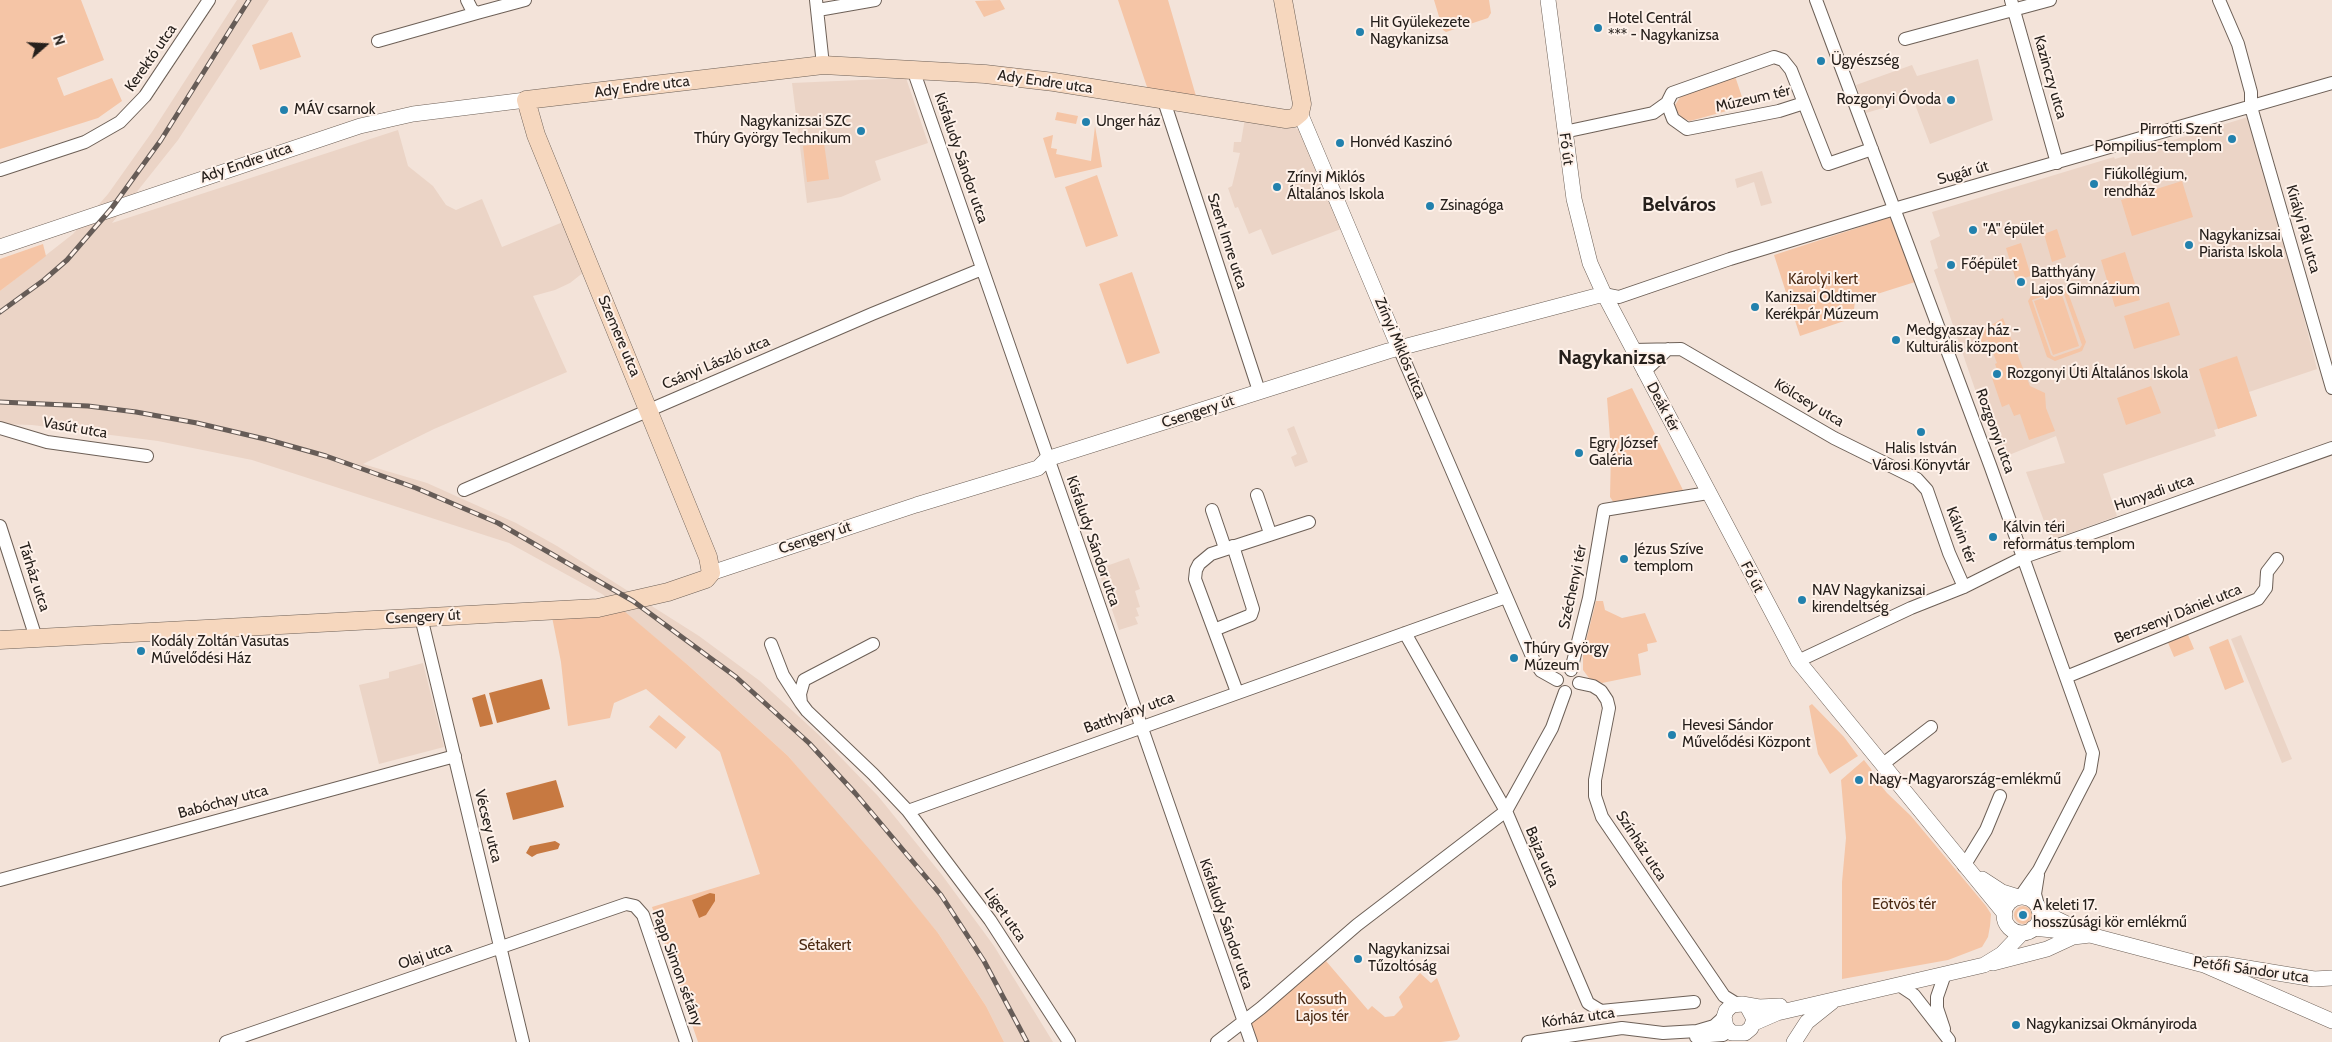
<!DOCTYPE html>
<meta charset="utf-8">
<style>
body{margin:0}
#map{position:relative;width:2332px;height:1042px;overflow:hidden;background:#f3e3d9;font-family:Cabin,sans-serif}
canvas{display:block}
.north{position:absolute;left:20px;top:20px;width:50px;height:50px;-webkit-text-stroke:4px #fef1e9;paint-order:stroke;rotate:71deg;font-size:14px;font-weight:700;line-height:20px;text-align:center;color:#26201c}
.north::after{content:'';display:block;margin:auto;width:18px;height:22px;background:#26201c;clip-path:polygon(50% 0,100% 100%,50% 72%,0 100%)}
</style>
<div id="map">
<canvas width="2332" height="1042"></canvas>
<div class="north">N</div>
</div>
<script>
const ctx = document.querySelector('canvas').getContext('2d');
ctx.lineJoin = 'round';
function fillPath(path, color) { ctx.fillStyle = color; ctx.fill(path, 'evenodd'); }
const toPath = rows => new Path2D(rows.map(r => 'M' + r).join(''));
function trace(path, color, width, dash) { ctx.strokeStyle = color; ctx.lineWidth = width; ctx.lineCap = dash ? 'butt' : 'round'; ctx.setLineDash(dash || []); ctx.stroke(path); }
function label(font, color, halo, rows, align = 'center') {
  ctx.font = font + ' Cabin,sans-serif'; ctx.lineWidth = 4; ctx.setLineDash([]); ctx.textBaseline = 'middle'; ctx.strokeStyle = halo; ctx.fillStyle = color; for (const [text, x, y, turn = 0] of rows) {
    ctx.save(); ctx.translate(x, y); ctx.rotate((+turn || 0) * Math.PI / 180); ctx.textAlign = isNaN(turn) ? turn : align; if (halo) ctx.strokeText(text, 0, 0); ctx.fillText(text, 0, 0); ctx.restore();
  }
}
fillPath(toPath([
 [237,0,269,0,178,140,112,223,398,130,408,166,433,186,446,205,456,210,482,199,502,247,563,222,584,272,570,283,555,290,533,296,567,372,434,429,363,464,427,483,516,523,557,546,699,636,760,681,820,736,878,796,942,875,994,946,1053,1042,1004,1042,986,1006,938,933,788,756,689,666,602,594,509,543,252,460,158,441,32,425,0,424,0,291,73,234,108,194,152,132],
 [1978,59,1993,120,1930,144,1913,99,1866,113,1856,85,1912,65,1917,76],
 [906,78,928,143,875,161,881,180,841,197,807,203,792,83],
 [2248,117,2281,228,2317,369,2249,392,2257,416,2214,430,2216,436,2103,474,2117,516,2051,540,2026,472,2065,463,2056,436,1999,459,1934,270,1938,268,1930,241,1940,236,1932,212,2114,157,2115,159,2125,156,2147,148,2146,146,2169,139,2170,141],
 [1245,118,1299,129,1341,229,1272,255,1261,229,1249,234,1238,207,1235,208,1228,188,1232,186,1240,153,1233,152,1234,142,1241,142],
 [1762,171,1772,203,1761,206,1754,182,1737,188,1735,179],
 [1294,426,1308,462,1295,467,1291,457,1297,454,1287,429],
 [1129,558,1140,589,1135,591,1140,607,1136,608,1139,616,1135,617,1138,624,1119,630,1098,569],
 [2241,635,2292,759,2282,763,2231,639],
 [423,663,444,747,379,764,359,685,389,678,389,672]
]), '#ebd4c6');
fillPath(toPath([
 [0,0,81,0,104,60,57,78,64,96,112,78,122,101,98,118,0,149],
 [1000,0,1005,9,984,17,975,1],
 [1118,0,1168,0,1196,96,1148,90],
 [1434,0,1489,0,1491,13,1488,18,1446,32,1443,30],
 [292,32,301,57,260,70,252,45],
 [1735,76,1745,106,1690,121,1682,118,1676,111,1675,105,1681,96],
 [1057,112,1078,116,1076,124,1055,120],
 [1095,126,1102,167,1055,178,1043,138,1053,135,1051,148,1057,149,1056,154,1091,161],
 [824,143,829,179,807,182,803,146],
 [1097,175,1118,236,1086,247,1065,187],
 [2182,181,2193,217,2132,236,2121,200],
 [1894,216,1915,282,1855,301,1853,318,1800,336,1774,255],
 [2057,229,2066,257,2052,262,2044,234],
 [2021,243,2031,276,2016,280,2006,248],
 [43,244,46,256,0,291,0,259],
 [2125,252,2140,300,2115,307,2101,260],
 [1132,272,1160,353,1127,364,1099,284],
 [2060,286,2067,290,2086,342,2082,351,2055,361,2047,357,2028,301,2031,296],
 [2061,290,2063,291,2082,345,2080,348,2054,357,2051,355,2032,300],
 [2061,292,2079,346,2053,355,2034,301],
 [2169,302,2180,335,2134,349,2124,316],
 [2003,318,2030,386,2045,393,2046,408,2055,431,2029,440,2020,414,2014,416,2009,404,2002,407,1991,375,1998,372,1995,364,1997,363,1988,340,1980,343,1977,334],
 [2237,356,2257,416,2218,429,2199,369],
 [2151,386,2161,413,2126,425,2117,398],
 [1632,388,1684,492,1614,503,1610,497,1611,452,1607,398],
 [1596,601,1603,601,1605,610,1622,618,1645,613,1657,642,1647,644,1648,651,1638,654,1641,675,1602,683,1589,678,1583,670,1583,653],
 [624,611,689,666,788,756,878,859,938,933,986,1006,1004,1042,698,1042,652,907,760,874,720,752,646,689,614,703,610,718,568,726,561,662,552,617],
 [2186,630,2194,649,2174,657,2166,638],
 [2228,639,2244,682,2225,690,2209,647],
 [1812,704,1844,737,1858,756,1830,774,1818,754,1809,706],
 [659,715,686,737,676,749,649,727],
 [1864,760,1871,769,1874,777,1887,793,1911,816,1986,906,1991,914,1990,926,1988,937,1982,947,1948,960,1842,979,1842,882,1846,838,1841,780],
 '2014 915a9 9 0 1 1 18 0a9 9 0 1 1-18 0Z',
 [1326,961,1368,1010,1372,1006,1385,1017,1394,1016,1403,1007,1399,997,1420,973,1431,983,1437,978,1460,1036,1457,1040,1441,1042,1258,1042,1251,1025,1253,1021]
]), '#f5c5a6');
fillPath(toPath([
 [542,679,550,709,497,723,489,693],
 [485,694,493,724,480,727,472,698],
 [556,780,564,807,513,820,506,793],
 [555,841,560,844,558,849,537,854,532,857,526,853,530,846],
 [710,893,715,894,715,901,706,915,699,918,692,900]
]), '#c77941');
const minor = toPath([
 [467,0,472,10,477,13,525,0],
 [816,0,823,65],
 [1816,0,1990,465,2093,753,2090,771,2039,870,2020,897],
 [2011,0,2057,163],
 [2219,0,2238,44,2251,92,2251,107,2332,388],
 [818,10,875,0],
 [1905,39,2050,0],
 [378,41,477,13],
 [917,70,916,78,1251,1042],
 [1164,101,1259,391],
 [1667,103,1673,119,1687,129,1779,111,1804,103],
 [1564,132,1653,113,1667,103,1672,93,1774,57,1783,60,1791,70,1828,164,1872,149],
 [0,170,85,142,120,122,145,96,209,0],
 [1604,294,1619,297,1730,259,1901,207,2332,83],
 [1399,348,1534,661,1541,671,1557,680],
 [1633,350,1681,349,1834,438,1917,479,1927,490,1949,553,1964,587],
 [1644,372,1668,349],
 [0,428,47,442,147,456],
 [464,490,872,314,982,269],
 [1257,495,1270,533],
 [1212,510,1225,548],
 [0,526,36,638],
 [421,617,523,1042],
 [1214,630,1251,615,1253,609,1233,546],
 [1405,633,1506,811,1588,1003,1601,1011,1694,1002],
 [771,644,783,675,801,703],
 [873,644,804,680,800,694,801,703,807,711,873,774,908,811,990,920,1069,1042],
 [1798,661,1911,608,1964,587,2024,557,2332,448],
 [1571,670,1589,598,1604,510,1708,493],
 [2066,677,2258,599,2266,588,2267,572,2277,559],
 [1579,683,1593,686,1601,691,1607,700,1609,708,1595,780,1595,796,1602,817,1724,996,1737,1004],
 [1237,692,1195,579,1196,570,1199,564,1211,554,1309,522],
 [1883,764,1931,727],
 [908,811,1506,597],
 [1964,866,1986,830,2000,796],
 [0,880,455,756],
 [2038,905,2035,894,2038,875],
 [1899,985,1914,995,1949,1040],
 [1944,1029,1937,1008,1937,997,1945,974],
 [1696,1037,1723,1035,1729,1031],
 [226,1042,626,904,635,906,643,915,686,1042],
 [1217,1042,1261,1008,1357,925,1506,811,1552,728,1565,692],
 [1528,1042,1622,1028,1663,1033,1697,1031,1714,1026,1724,1017]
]);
const tertiary = toPath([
 [1548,0,1574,199,1590,263,1604,294,1798,661,2005,914],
 [1300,113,1399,348],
 [0,247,360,126,413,114,526,100],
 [711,573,916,505,1038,468,1047,459,1388,351,1604,294],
 [1982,879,2002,892,2018,897],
 '2004 915a18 18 0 1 1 36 0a18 18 0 1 1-36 0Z',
 [2040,911,2090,935,2204,965,2332,1021],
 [2033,928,2072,932],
 [1993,963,2047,949,2073,937,2090,935],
 [2210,964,2223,964,2314,979,2332,978],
 [1747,1006,1754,1019,1751,1028,1745,1033,1732,1033,1726,1027,1724,1017,1726,1011,1732,1005,1742,1004,1759,1007,1780,1006],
 [1754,1023,1777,1013,1984,965,2002,954,2022,933],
 [1794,1042,1807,1022,1832,1002]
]);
const secondary = toPath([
 [0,640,598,608,668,592,706,579,711,573,708,557,536,135,526,100,823,65,985,74,1054,82,1286,119,1294,118,1300,113,1302,104,1283,0]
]);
trace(minor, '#6d6057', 14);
trace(tertiary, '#6d6057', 16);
trace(secondary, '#6d6057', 19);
trace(minor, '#fff', 12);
trace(tertiary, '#fff', 15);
trace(secondary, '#f6d7be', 18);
const rail = toPath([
 [0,312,44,280,67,260,111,209,161,140,249,0],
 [0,402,88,406,136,412,197,423,269,440,326,456,416,488,498,523,633,601,736,677,809,743,855,793,941,895,984,961,1027,1042]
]);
trace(rail, '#665c57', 5);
trace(rail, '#fef1e9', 3, [9]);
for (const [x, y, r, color] of [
 [1598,28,5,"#2281ad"],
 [1360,32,5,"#2281ad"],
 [1821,61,5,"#2281ad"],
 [1951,100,5,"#2281ad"],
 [284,110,5,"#2281ad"],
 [1086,122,5,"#2281ad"],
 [861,131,5,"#2281ad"],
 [2232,139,5,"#2281ad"],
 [1340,143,5,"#2281ad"],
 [2094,184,5,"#2281ad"],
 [1277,187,5,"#2281ad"],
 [1430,206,5,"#2281ad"],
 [1973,230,5,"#2281ad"],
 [2189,245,5,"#2281ad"],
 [1951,265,5,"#2281ad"],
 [2021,282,5,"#2281ad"],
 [1755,307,5,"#2281ad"],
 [1896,340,5,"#2281ad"],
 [1997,374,5,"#2281ad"],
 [1921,432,5,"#2281ad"],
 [1579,453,5,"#2281ad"],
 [1993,537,5,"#2281ad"],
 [1624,559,5,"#2281ad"],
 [1802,600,5,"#2281ad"],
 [141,651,5,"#2281ad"],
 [1514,658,5,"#2281ad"],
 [1672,735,5,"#2281ad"],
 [1859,780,5,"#2281ad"],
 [2023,915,5,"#2281ad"],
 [1358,959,5,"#2281ad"],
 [2016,1025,5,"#2281ad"]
]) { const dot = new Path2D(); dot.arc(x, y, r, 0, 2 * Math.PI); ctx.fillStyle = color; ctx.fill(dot); trace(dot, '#fef1e9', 2); }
label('15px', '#26201c', '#fef1e9', [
 ["Hotel Centrál",1608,19],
 ["*** - Nagykanizsa",1608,36],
 ["Hit Gyülekezete",1370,23],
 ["Nagykanizsa",1370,40],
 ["Ügyészség",1831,61],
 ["Rozgonyi Óvoda",1941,100,"right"],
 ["MÁV csarnok",294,110],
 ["Nagykanizsai SZC",851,122,"right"],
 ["Thúry György Technikum",851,139,"right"],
 ["Unger ház",1096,122],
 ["Pirrotti Szent",2222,130,"right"],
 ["Pompilius-templom",2222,147,"right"],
 ["Honvéd Kaszinó",1350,143],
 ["Fiúkollégium,",2104,175],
 ["rendház",2104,192],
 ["Zrínyi Miklós",1287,178],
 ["Általános Iskola",1287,195],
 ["Zsinagóga",1440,206],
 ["\"A\" épület",1983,230],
 ["Nagykanizsai",2199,236],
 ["Piarista Iskola",2199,253],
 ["Főépület",1961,265],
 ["Batthyány",2031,273],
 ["Lajos Gimnázium",2031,290],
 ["Kanizsai Oldtimer",1765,298],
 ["Kerékpár Múzeum",1765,315],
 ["Medgyaszay ház -",1906,331],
 ["Kulturális központ",1906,348],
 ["Rozgonyi Úti Általános Iskola",2007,374],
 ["Egry József",1589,444],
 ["Galéria",1589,461],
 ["Halis István",1921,449,"center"],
 ["Városi Könyvtár",1921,466,"center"],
 ["Kálvin téri",2003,528],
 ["református templom",2003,545],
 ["Jézus Szíve",1634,550],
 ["templom",1634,567],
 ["NAV Nagykanizsai",1812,591],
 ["kirendeltség",1812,608],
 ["Kodály Zoltán Vasutas",151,642],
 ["Művelődési Ház",151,659],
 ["Thúry György",1524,649],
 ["Múzeum",1524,666],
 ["Hevesi Sándor",1682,726],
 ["Művelődési Központ",1682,743],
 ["Nagy-Magyarország-emlékmű",1869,780],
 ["A keleti 17.",2033,906],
 ["hosszúsági kör emlékmű",2033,923],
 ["Nagykanizsai",1368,950],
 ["Tűzoltóság",1368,967],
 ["Nagykanizsai Okmányiroda",2026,1025]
], 'left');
label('15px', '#26201c', '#fef1e9', [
 ["Kerektó utca",151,58,-55],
 ["Kazinczy utca",2050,77,74],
 ["Ady Endre utca",1045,82,8],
 ["Ady Endre utca",642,87,-7],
 ["Múzeum tér",1753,99,-13],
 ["Fő út",1566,149,82],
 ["Kisfaludy Sándor utca",961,158,71],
 ["Ady Endre utca",246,163,-19],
 ["Sugár út",1963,173,-16],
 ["Királyi Pál utca",2303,229,74],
 ["Szent Imre utca",1227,241,72],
 ["Szemere utca",619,336,67],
 ["Zrínyi Miklós utca",1400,348,67],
 ["Csányi László utca",716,363,-23],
 ["Kölcsey utca",1809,403,31],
 ["Deák tér",1663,407,62],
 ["Csengery út",1198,412,-18],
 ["Vasút utca",75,428,10],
 ["Rozgonyi utca",1995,431,70],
 ["Hunyadi utca",2154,493,-19],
 ["Kálvin tér",1961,535,69],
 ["Csengery út",815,538,-18],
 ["Kisfaludy Sándor utca",1093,541,71],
 ["Tárház utca",34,577,72],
 ["Fő út",1752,577,62],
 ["Széchenyi tér",1573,587,-78],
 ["Berzsenyi Dániel utca",2178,614,-22],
 ["Csengery út",423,617,-3],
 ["Batthyány utca",1129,713,-20],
 ["Babóchay utca",223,802,-15],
 ["Vécsey utca",488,826,76],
 ["Színház utca",1641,846,57],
 ["Bajza utca",1542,857,67],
 ["Liget utca",1005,915,55],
 ["Kisfaludy Sándor utca",1226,924,71],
 ["Olaj utca",425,956,-19],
 ["Papp Simon sétány",677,968,70],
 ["Petőfi Sándor utca",2251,970,8],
 ["Kórház utca",1578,1018,-8]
]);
label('15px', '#4b2a13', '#fef1e9', [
 ["Károlyi kert",1823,280],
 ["Eötvös tér",1904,905],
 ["Sétakert",825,946],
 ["Kossuth",1322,1000],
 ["Lajos tér",1322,1017]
]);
label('bold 20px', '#26201c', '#fef1e9', [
 ["Belváros",1679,205],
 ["Nagykanizsa",1612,358]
]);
</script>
